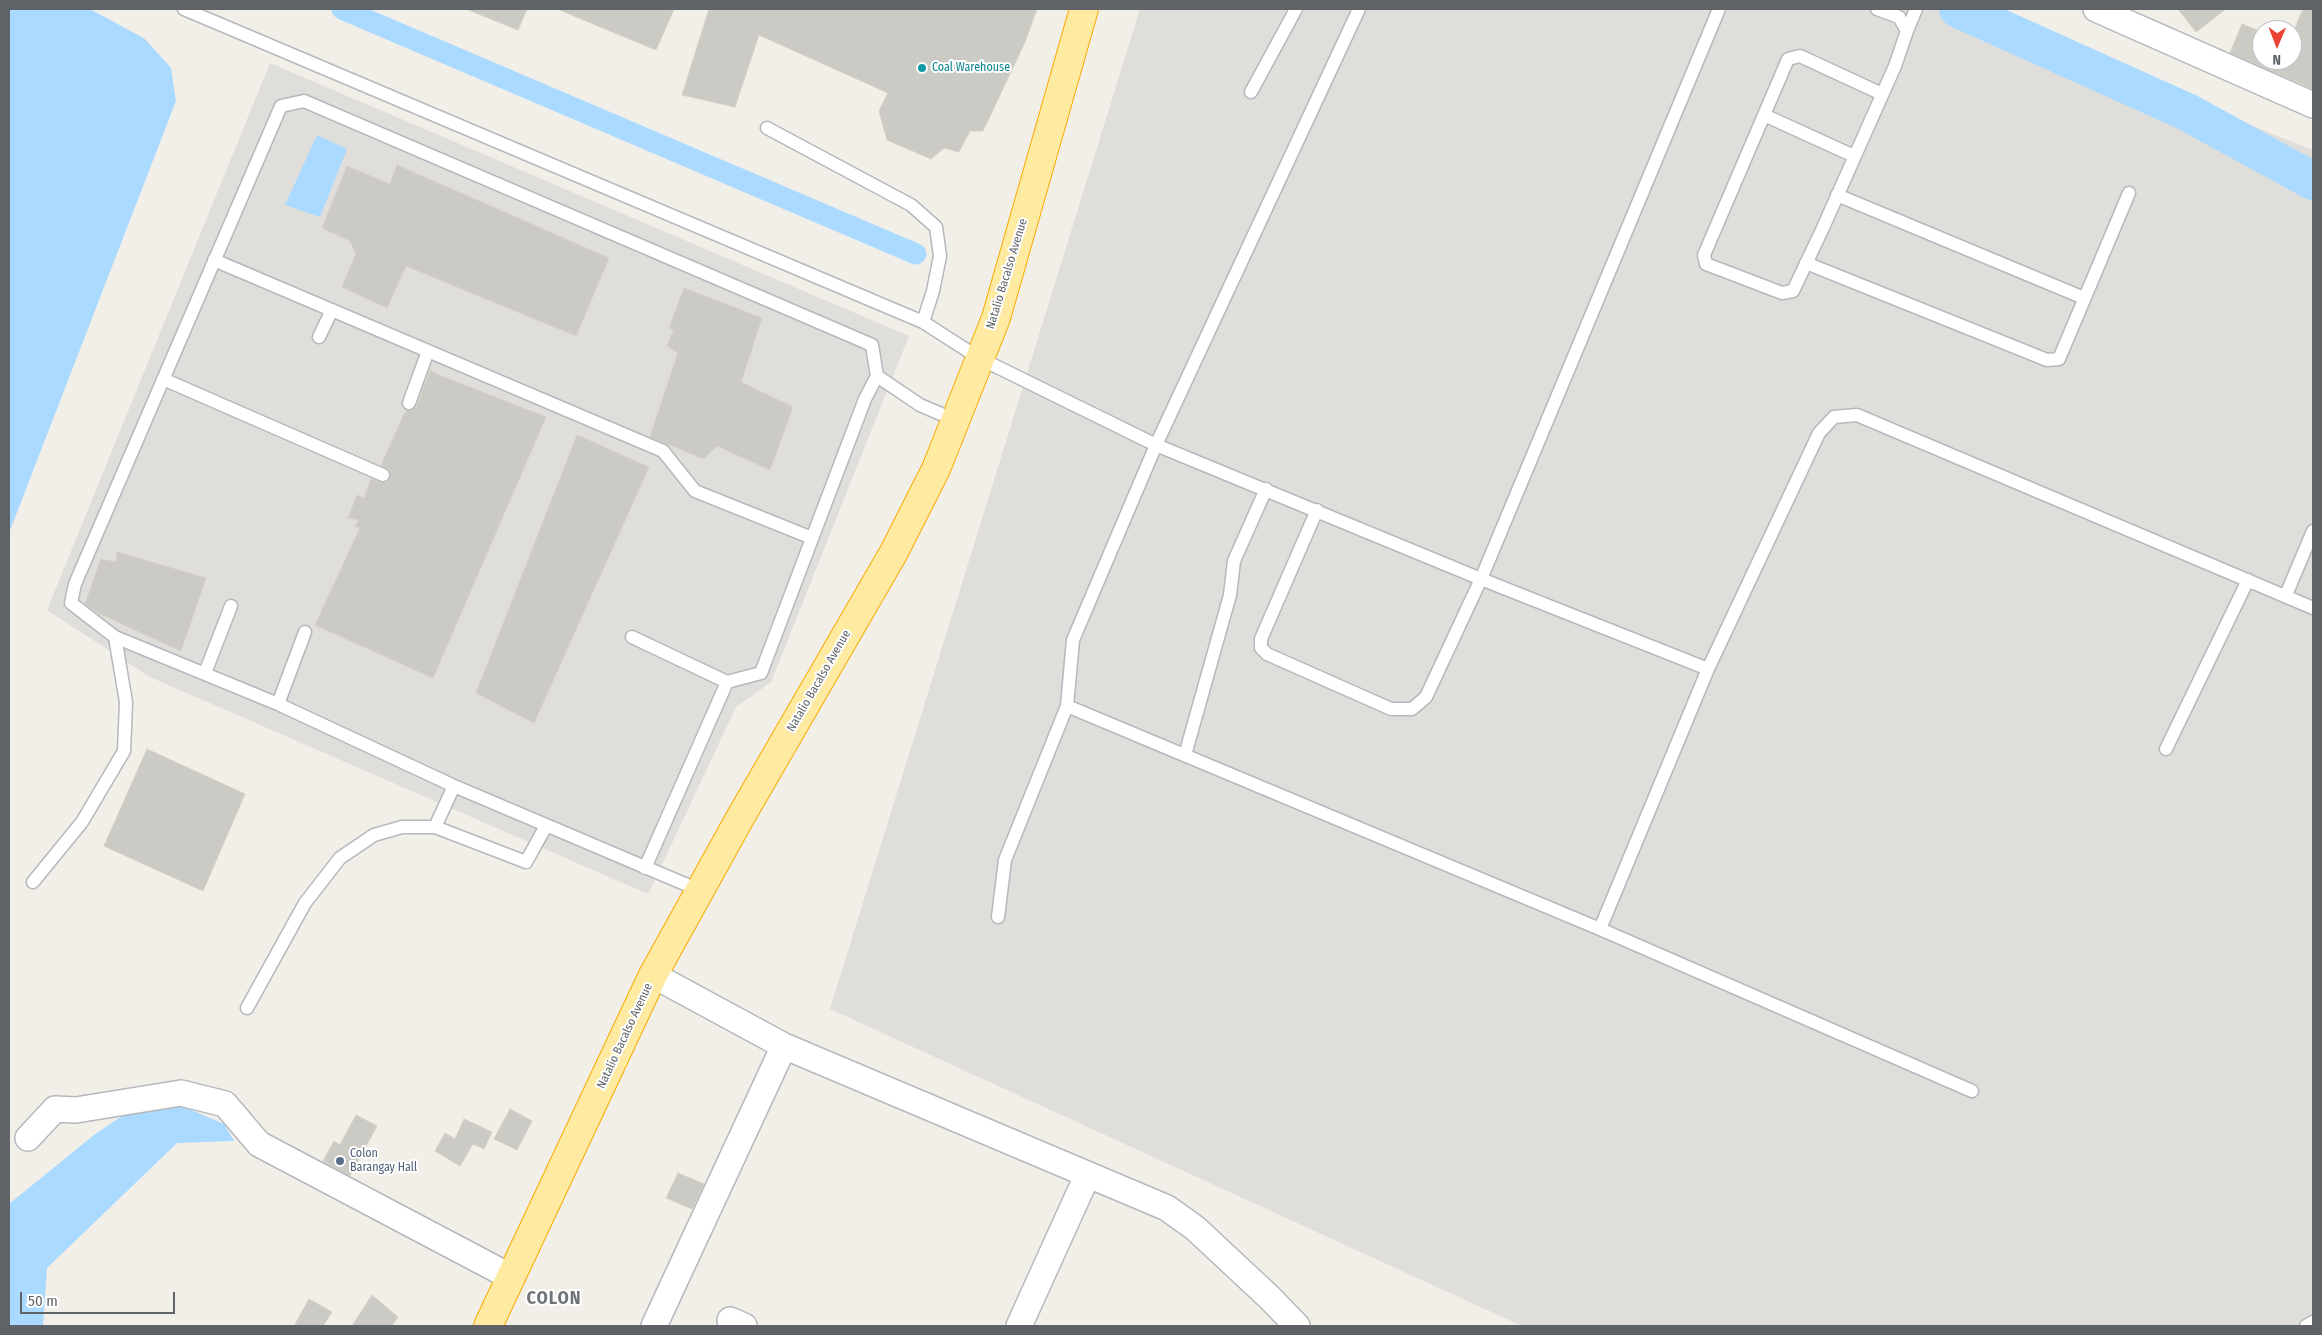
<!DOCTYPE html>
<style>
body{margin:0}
#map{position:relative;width:2322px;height:1335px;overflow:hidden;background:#f1efe8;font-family:"Fira Sans Condensed",sans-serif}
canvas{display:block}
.frame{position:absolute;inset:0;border:10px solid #5f6368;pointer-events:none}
.north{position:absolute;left:2252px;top:20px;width:50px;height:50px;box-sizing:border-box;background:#fff;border:1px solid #bfc1c3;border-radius:50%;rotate:181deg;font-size:14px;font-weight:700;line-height:20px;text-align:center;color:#5f6368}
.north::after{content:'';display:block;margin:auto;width:18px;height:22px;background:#ea4335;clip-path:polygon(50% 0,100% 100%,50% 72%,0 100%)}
.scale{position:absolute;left:20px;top:1292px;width:155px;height:22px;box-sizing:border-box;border:2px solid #5f6368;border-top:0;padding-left:6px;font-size:15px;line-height:18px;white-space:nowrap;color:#5f6368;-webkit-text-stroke:4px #fff;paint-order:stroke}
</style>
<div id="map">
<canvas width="2322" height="1335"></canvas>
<div class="frame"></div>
<div class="north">N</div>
<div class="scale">50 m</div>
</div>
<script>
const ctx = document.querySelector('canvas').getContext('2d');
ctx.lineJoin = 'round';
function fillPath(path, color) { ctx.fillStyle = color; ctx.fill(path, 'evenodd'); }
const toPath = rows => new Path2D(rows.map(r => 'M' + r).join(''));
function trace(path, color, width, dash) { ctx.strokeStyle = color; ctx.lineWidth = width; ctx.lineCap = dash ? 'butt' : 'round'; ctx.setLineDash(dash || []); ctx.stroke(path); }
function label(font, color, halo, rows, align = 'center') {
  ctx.font = font + ' "Fira Sans Condensed",sans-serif'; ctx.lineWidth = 4; ctx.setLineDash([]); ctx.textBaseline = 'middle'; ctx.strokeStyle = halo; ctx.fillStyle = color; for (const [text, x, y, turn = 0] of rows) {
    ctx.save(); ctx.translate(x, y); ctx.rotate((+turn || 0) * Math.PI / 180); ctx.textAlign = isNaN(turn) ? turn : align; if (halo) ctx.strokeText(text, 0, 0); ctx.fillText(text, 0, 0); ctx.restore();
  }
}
fillPath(toPath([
 [1140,9,1958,9,2313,150,2313,1326,1522,1326,830,1009],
 [270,63,909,336,771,682,736,707,648,894,150,677,47,610]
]), '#e0deda');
fillPath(toPath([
 [9,9,90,9,145,39,171,68,176,101,9,533],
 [317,135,347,149,320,217,285,205],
 [175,1103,224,1124,234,1141,177,1143,47,1268,43,1326,9,1326,9,1204,94,1135,128,1112]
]), '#aadaff');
trace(toPath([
 [342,9,916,254]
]), '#aadaff', 21);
trace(toPath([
 [1958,9,2187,112,2313,181]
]), '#aadaff', 38);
const building = toPath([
 [466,9,527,9,518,30,466,9],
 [557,9,674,9,656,50,557,9],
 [709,9,1037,9,1025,42,983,131,970,131,959,152,944,148,931,159,887,140,879,111,888,93,759,35,735,107,682,95,709,9],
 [2178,9,2226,9,2196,32,2178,9],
 [2303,9,2313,9,2313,89,2230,53,2242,24,2262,32,2262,60,2292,60,2292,35,2303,9],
 [397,165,609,258,576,336,406,266,387,308,342,287,356,254,350,241,322,228,347,166,390,184,397,165],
 [684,288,762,318,741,382,793,407,770,470,717,446,704,459,650,437,678,353,667,346,674,330,669,328,684,288],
 [430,370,439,375,546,417,433,678,315,625,360,528,355,526,359,520,348,518,357,495,364,498,371,479,383,483,390,479,390,471,381,465,406,410,411,411,417,406,430,370],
 [577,435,649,467,534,723,476,693,577,435],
 [117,552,206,578,181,651,98,613,85,604,101,559,116,562,117,552],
 [147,749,245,794,203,891,104,846,147,749],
 [510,1109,532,1121,517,1150,494,1139,510,1109],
 [356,1115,377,1126,350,1176,323,1161,334,1141,340,1145,356,1115],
 [464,1119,492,1132,484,1149,473,1144,460,1166,435,1151,445,1133,455,1139,464,1119],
 [678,1173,704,1184,692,1209,666,1198,678,1173],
 [372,1295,398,1317,392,1326,352,1326,372,1295],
 [309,1299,332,1312,323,1326,294,1326,309,1299]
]);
fillPath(building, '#cccac5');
trace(building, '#d6d1c6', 1);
const service = toPath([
 [184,9,923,322,979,358,1156,445,1481,579,1708,669],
 [1359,9,1156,445,1073,640,1067,706,1600,929,1972,1091],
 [1877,9,1899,17,1907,31,1895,66,1822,230,1793,291,1782,293,1706,264,1704,255,1788,59,1800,56,1882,94],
 [1907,31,1916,9],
 [1251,92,1296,9],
 [1764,115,1854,156],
 [767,128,911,205,936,227,940,256,933,291,923,322],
 [1837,195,2084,298],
 [214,260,663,451,695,491,812,538],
 [1806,263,2047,360,2059,359,2129,193],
 [319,337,332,310],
 [163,379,383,475],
 [409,403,428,351],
 [1317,510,1261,639,1261,648,1267,654,1391,709,1412,709,1426,697,1481,579,1719,9],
 [2286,595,2313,531],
 [632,637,727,682,761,673,865,399,877,376],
 [205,673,231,606],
 [278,704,305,632],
 [2166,749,2248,580],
 [1185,755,1230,595,1234,561,1266,489],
 [435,827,454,786],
 [645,868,727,682],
 [33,882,82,822,124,751,126,702,115,637],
 [699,890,454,786,278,704,115,637,71,603,75,584,281,106,304,101,872,345,877,376,920,405,955,420],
 [998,917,1005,860,1067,706],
 [1600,929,1708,669,1819,433,1834,417,1857,415,2313,608],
 [247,1008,305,903,340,858,374,835,402,827,435,827,526,862,546,826],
 [2306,1326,2313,1322]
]);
const minor = toPath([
 [2096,9,2313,105],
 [653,975,784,1046,1167,1208,1195,1228,1270,1298,1297,1326],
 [28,1138,55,1109,76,1110,181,1093,225,1104,259,1144,511,1277],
 [730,1320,744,1326],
 [654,1326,784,1046],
 [1019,1326,1087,1176]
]);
const trunk = toPath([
 [488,1326,653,975,740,818,894,552,936,469,996,318,1084,9]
]);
trace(service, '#b5b8bc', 15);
trace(minor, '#b5b8bc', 28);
trace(trunk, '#f9ab00', 30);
trace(service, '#fff', 12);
trace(minor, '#fff', 25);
trace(trunk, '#feeaa1', 28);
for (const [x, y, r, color] of [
 [922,68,5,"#0f9aa8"],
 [340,1161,5,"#5c6f8a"]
]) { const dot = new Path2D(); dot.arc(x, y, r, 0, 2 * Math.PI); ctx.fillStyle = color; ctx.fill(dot); trace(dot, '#fff', 2); }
label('12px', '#0d838f', '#fff', [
 ["Coal Warehouse",932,68]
], 'left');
label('12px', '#5f6368', '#fff', [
 ["Natalio Bacalso Avenue",1007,274,-73],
 ["Natalio Bacalso Avenue",819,681,-60],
 ["Natalio Bacalso Avenue",625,1036,-65]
]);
label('12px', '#4e5e75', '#fff', [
 ["Colon",350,1154],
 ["Barangay Hall",350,1168]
], 'left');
ctx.letterSpacing = '1px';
label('bold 18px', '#70757a', '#fff', [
 ["COLON",554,1299]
]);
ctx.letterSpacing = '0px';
</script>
